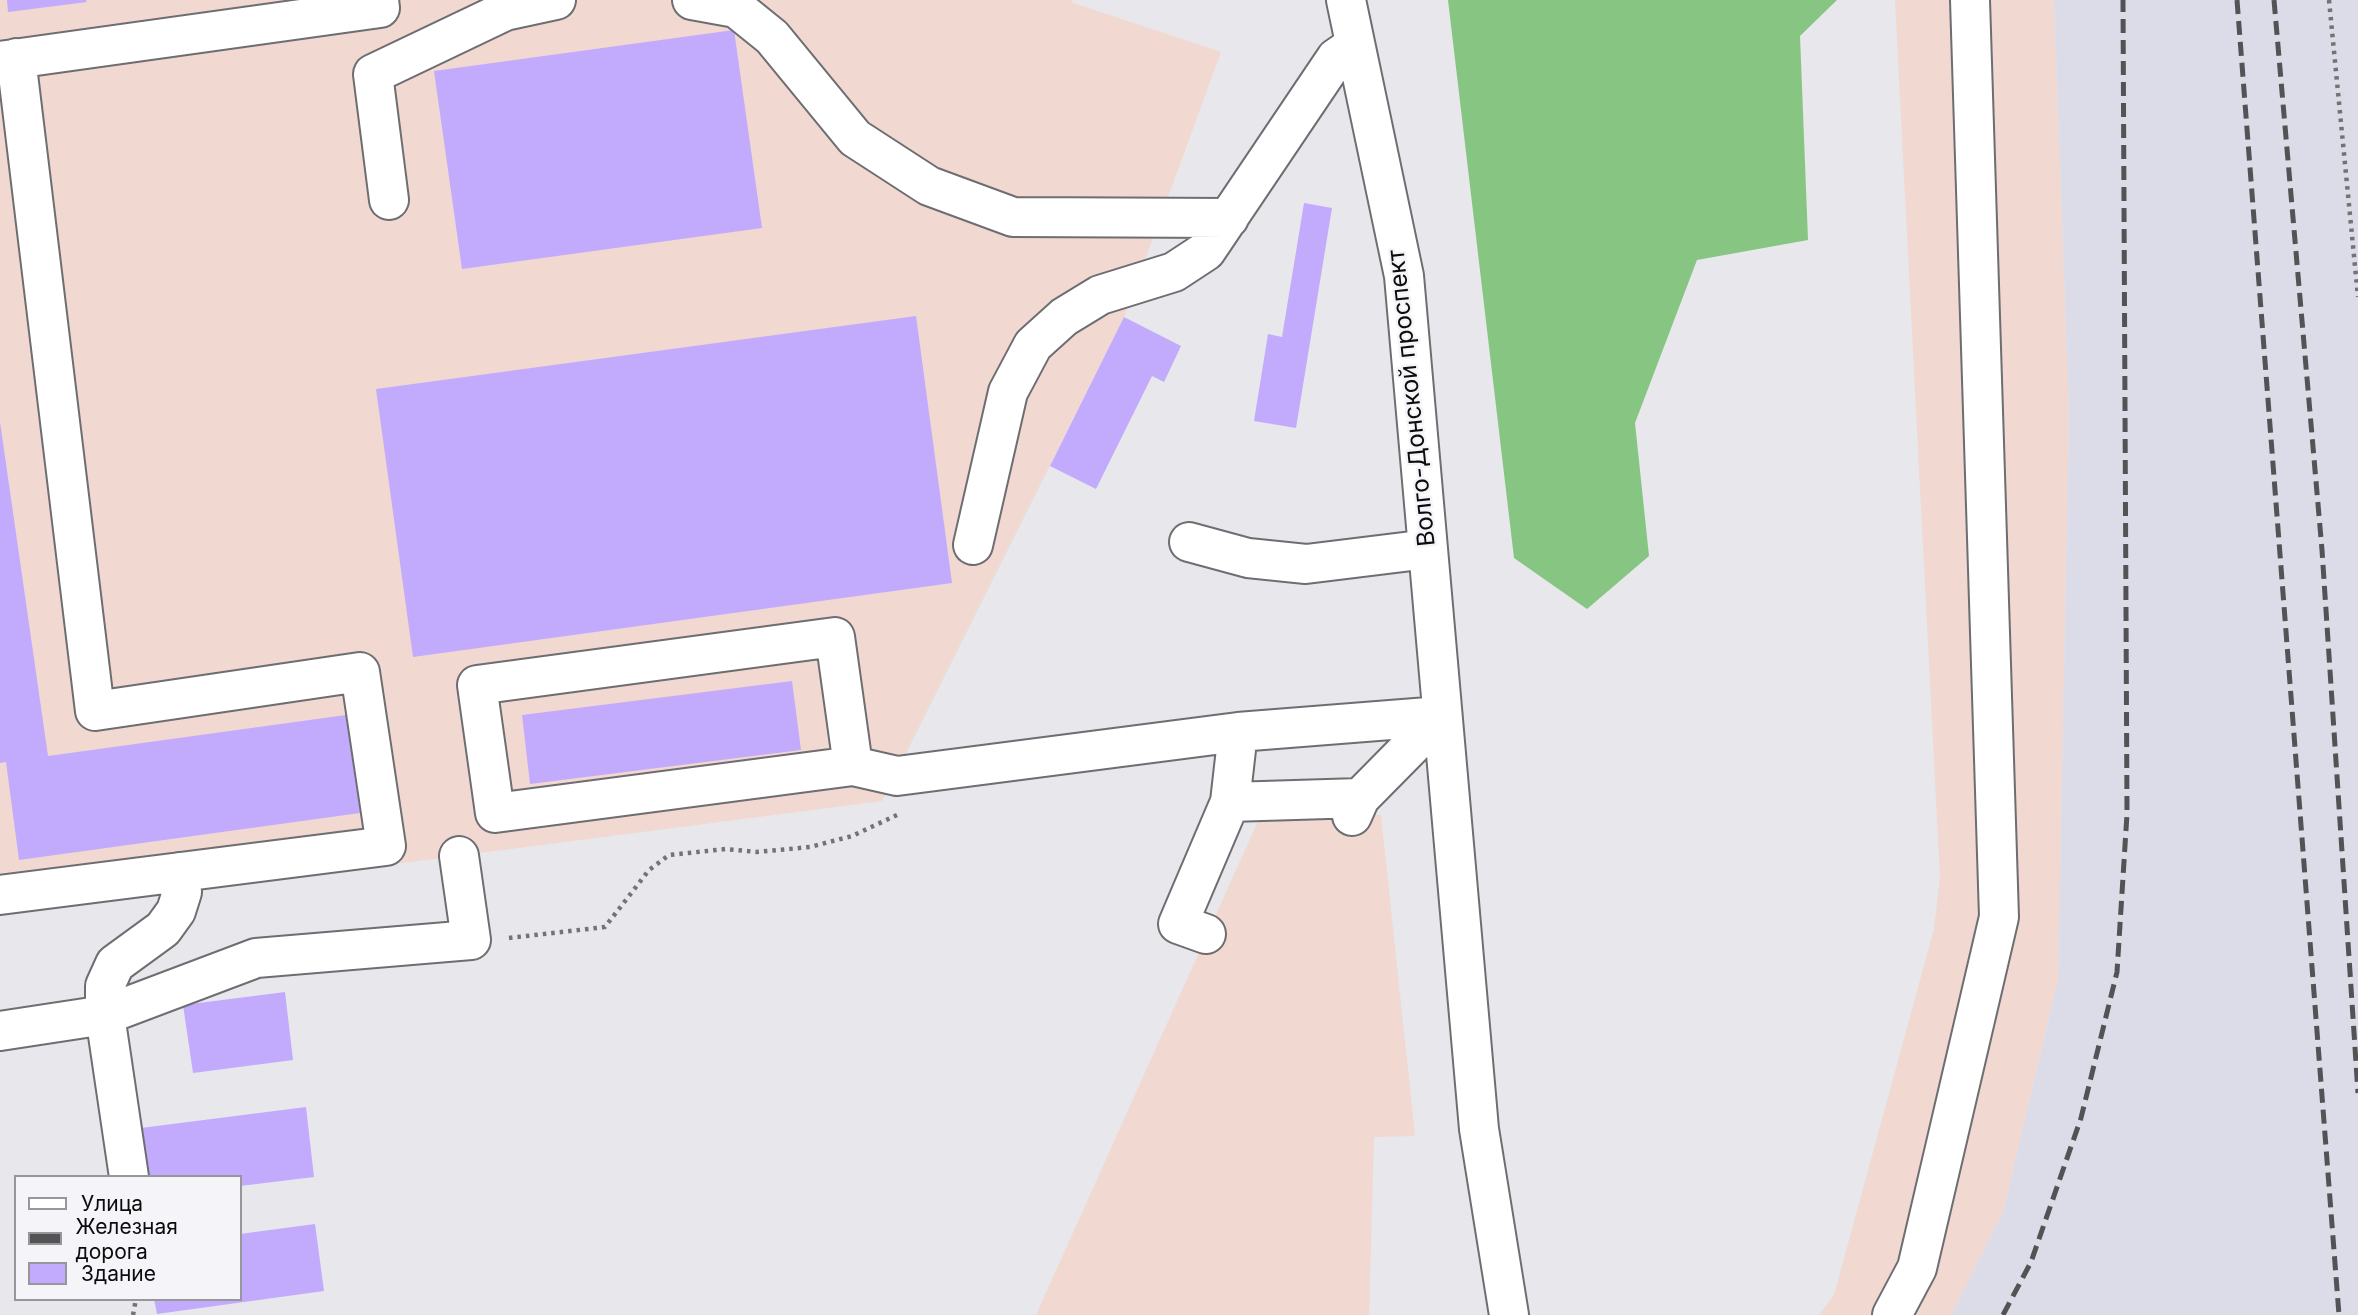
<!DOCTYPE html>
<meta charset="utf-8">
<style>
body{margin:0}
#map{position:relative;width:2358px;height:1315px;overflow:hidden;background:#e7e7ec;font-family:Inter,sans-serif}
canvas{display:block}
.legend{position:absolute;left:14px;top:1175px;width:228px;height:126px;box-sizing:border-box;background:#f4f4f9;border:2px solid #97979b;margin:0;padding:9px 12px;list-style:none;font-size:21px;color:#0c0c0d}
.legend li{display:flex;align-items:center;gap:14px;height:35px}
.legend b{width:35px;border:2px solid #97979b}
</style>
<div id="map">
<canvas width="2358" height="1315"></canvas>
<ul class="legend">
<li><b style="height:9px;background:#fff"></b>Улица</li>
<li><b style="height:9px;background:#535355"></b>Железная дорога</li>
<li><b style="height:19px;background:#c2abfc"></b>Здание</li>
</ul>
</div>
<script>
const ctx = document.querySelector('canvas').getContext('2d');
ctx.lineJoin = 'round';
function fillPath(path, color) { ctx.fillStyle = color; ctx.fill(path, 'evenodd'); }
const toPath = rows => new Path2D(rows.map(r => 'M' + r).join(''));
function trace(path, color, width, dash) { ctx.strokeStyle = color; ctx.lineWidth = width; ctx.lineCap = dash ? 'butt' : 'round'; ctx.setLineDash(dash || []); ctx.stroke(path); }
function label(font, color, halo, rows, align = 'center') {
  ctx.font = font + ' Inter,sans-serif'; ctx.lineWidth = 5; ctx.setLineDash([]); ctx.textBaseline = 'middle'; ctx.strokeStyle = halo; ctx.fillStyle = color; for (const [text, x, y, turn = 0] of rows) {
    ctx.save(); ctx.translate(x, y); ctx.rotate((+turn || 0) * Math.PI / 180); ctx.textAlign = isNaN(turn) ? turn : align; if (halo) ctx.strokeText(text, 0, 0); ctx.fillText(text, 0, 0); ctx.restore();
  }
}
fillPath(toPath([
 [0,0,1072,0,1073,3,1221,52,1124,317,882,801,0,915],
 [1895,0,2054,0,2069,413,2058,980,2003,1212,1951,1315,1819,1315,1834,1295,1934,929,1940,877],
 [1381,815,1415,1136,1374,1137,1369,1315,1036,1315,1259,819]
]), '#f1d8d0');
fillPath(toPath([
 [2054,0,2358,0,2358,1315,1951,1315,2003,1212,2058,980,2069,413]
]), '#dcdce8');
fillPath(toPath([
 [1448,0,1837,0,1800,36,1808,240,1697,260,1635,423,1649,556,1587,609,1514,558]
]), '#87c682');
fillPath(toPath([
 [7,0,86,0,87,2,8,12],
 [734,30,762,228,462,269,434,71],
 [1304,203,1332,208,1296,428,1254,421,1268,334,1282,337],
 [916,316,952,583,413,657,376,389],
 [1124,317,1181,346,1164,382,1152,376,1096,489,1050,466],
 [0,422,48,756,346,715,360,813,19,860,6,762,0,763],
 [792,681,801,750,530,784,522,715],
 [285,992,293,1060,193,1073,183,1005],
 [306,1107,314,1177,240,1186,240,1177,139,1177,133,1129],
 [315,1224,324,1291,157,1314,154,1299,240,1299,240,1234]
]), '#c2abfc');
const minor = toPath([
 [692,0,736,8,772,37,855,138,929,186,1013,217,1229,218],
 [1346,0,1404,276,1479,1129,1509,1315],
 [0,61,380,8,379,0],
 [389,200,373,74,505,11,556,0],
 [1189,542,1248,558,1306,564,1428,549],
 [973,545,1008,392,1033,345,1064,317,1100,295,1174,272,1206,251,1336,58,1355,45],
 [853,766,835,637,477,685,495,813,853,766,897,776,1238,732,1441,716],
 [1230,802,1360,798],
 [1352,816,1360,798,1441,716],
 [0,895,386,846,360,672,95,711,16,58],
 [1206,934,1178,924,1230,802,1238,732],
 [0,1031,105,1015,105,986,115,964,163,929,176,911,182,892,180,872],
 [129,1177,105,1015,256,958,471,940,459,856],
 [1892,1315,1917,1268,1999,917,1970,0]
]);
trace(minor, '#6e6d72', 42);
trace(toPath([
 [2329,0,2358,297],
 [509,938,605,927,649,870,669,855,726,849,757,852,810,847,852,836,897,815],
 [133,1315,136,1299]
]), '#737376', 4.5, [3.5, 5]);
trace(minor, '#fff', 38);
trace(toPath([
 [2237,0,2339,1315],
 [2274,0,2322,550,2358,1093],
 [2003,1315,2031,1262,2081,1118,2117,972,2127,814,2123,0]
]), '#535355', 5, [14, 7]);
label('24px', '#0c0c0d', '#f4f4f9', [
 ["Волго-Донской проспект",1412,398,-96]
]);
</script>
